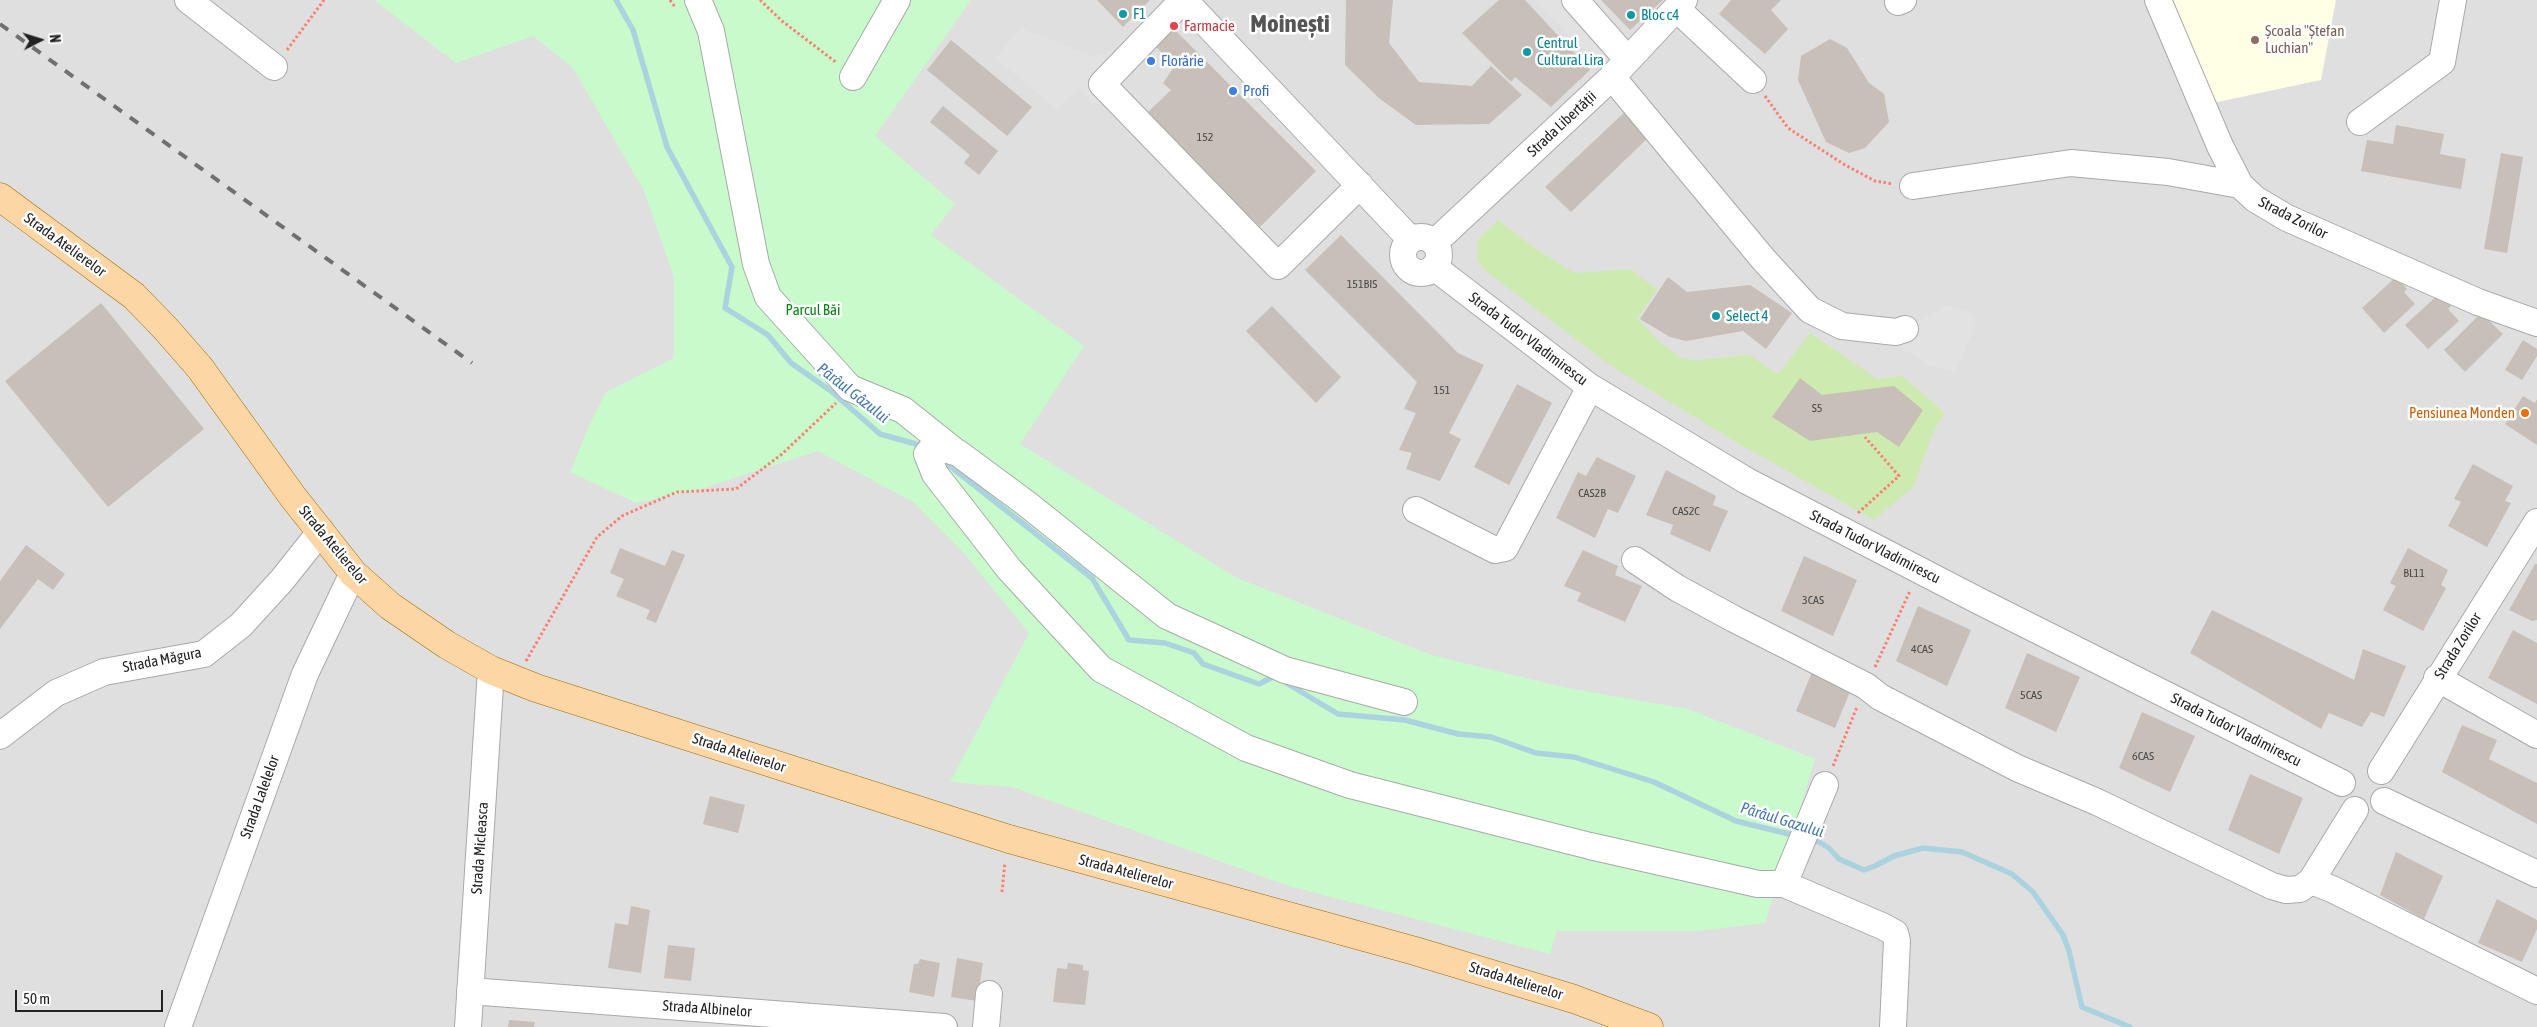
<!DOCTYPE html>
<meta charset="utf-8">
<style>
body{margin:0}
#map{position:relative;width:2537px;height:1027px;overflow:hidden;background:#f2efe9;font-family:"Asap Condensed",sans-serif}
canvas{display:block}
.north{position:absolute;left:15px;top:15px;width:50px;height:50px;-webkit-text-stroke:4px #fff;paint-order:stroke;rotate:85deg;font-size:14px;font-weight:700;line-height:20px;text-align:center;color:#222}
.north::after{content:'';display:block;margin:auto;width:18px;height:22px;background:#222;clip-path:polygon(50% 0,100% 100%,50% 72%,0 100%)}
.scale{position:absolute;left:15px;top:990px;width:148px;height:22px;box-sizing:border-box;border:2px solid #222;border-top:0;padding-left:6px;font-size:15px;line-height:18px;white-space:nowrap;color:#222;-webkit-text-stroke:4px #fff;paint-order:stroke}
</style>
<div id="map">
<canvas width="2537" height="1027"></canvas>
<div class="north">N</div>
<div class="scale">50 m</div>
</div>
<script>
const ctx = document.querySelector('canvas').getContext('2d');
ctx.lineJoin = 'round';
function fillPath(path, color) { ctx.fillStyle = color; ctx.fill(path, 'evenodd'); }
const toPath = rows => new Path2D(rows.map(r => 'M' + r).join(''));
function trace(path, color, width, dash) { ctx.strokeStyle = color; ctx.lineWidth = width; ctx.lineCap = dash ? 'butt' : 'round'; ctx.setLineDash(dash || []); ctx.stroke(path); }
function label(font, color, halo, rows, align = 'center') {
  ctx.font = font + ' "Asap Condensed",sans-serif'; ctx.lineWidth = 5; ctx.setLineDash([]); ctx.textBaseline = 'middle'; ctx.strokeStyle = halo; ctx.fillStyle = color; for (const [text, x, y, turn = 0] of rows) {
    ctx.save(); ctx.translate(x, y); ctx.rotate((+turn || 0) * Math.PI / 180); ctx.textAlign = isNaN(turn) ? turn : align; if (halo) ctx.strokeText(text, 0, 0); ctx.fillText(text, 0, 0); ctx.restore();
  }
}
fillPath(toPath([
 [0,0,2537,0,2537,1027,0,1027]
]), '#e0dfdf');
fillPath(toPath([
 [2166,0,2336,0,2321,80,2208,104]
]), '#ffffe5');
fillPath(toPath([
 [1498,220,1536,249,1575,273,1630,269,1657,289,1637,319,1663,345,1682,358,1696,360,1750,355,1775,373,1779,373,1810,333,1877,379,1902,376,1945,413,1934,430,1913,487,1874,520,1734,441,1611,366,1486,271,1478,261,1477,249,1479,238]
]), '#cdebb0');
fillPath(toPath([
 [374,0,971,0,875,136,955,204,931,235,1084,346,1020,444,1237,578,1431,655,1567,688,1688,709,1815,759,1765,923,1696,931,1557,931,1550,954,1289,886,1012,787,950,782,1029,633,963,552,913,502,818,451,697,490,636,503,570,472,588,428,606,392,674,358,674,277,643,189,573,68,533,36,456,63]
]), '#c8facc');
fillPath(toPath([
 [1534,0,1564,0,1612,52,1598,66],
 [1021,28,1093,56,1116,51,1108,93,1097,106,1077,89,1058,110,995,58],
 [1947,306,1968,312,1978,318,1955,373,1928,364,1900,347,1905,329]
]), '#e2e2e2');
trace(toPath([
 [616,0,633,30,667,147,732,267,725,308,768,335,791,363,831,391,880,434,923,446],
 [941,459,1092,578,1129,640,1165,643,1194,653,1203,664,1259,684,1275,676],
 [1283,681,1338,714,1405,720,1458,734,1491,737,1536,753,1574,757,1654,782,1736,821,1797,836],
 [1809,839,1819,842,1829,848,1839,859,1864,870,1875,866,1894,856,1923,848,1962,852,2012,874,2033,892,2063,935,2069,951,2082,1007,2130,1027]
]), '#aad3df', 5.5);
fillPath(toPath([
 [1097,0,1150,0,1123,27],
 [1346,0,1393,0,1389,43,1419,82,1472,86,1491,66,1522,95,1489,124,1416,125,1380,99,1345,65],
 [1499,0,1525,0,1590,70,1551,107,1515,77,1511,82,1462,33],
 [1601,0,1663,0,1630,30],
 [1731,0,1781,0,1771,10,1788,29,1765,54,1719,14],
 [1173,28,1316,171,1260,227,1143,117,1171,90,1163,83,1174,67,1155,45],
 [1830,39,1847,48,1869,83,1884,94,1889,122,1865,148,1849,153,1826,142,1798,80,1801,56],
 [951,40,1032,107,1007,136,927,70],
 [943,106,998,151,979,175,964,163,970,155,930,122],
 [1628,109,1653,133,1571,212,1545,187],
 [2396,125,2444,134,2440,154,2466,159,2461,189,2361,171,2367,140,2393,144],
 [2501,153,2523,157,2507,253,2484,249],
 [1341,235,1458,353,1484,365,1449,433,1461,439,1440,481,1406,469,1412,453,1399,450,1416,413,1404,409,1417,382,1305,270],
 [1668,277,1687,292,1750,285,1792,313,1766,349,1743,331,1686,341,1670,337,1640,319],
 [2396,277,2407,289,2404,292,2415,304,2384,333,2362,308],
 [2439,294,2451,306,2448,309,2459,321,2428,349,2405,325],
 [101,303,204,429,108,507,5,381],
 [1272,306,1341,377,1316,403,1246,331],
 [2481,313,2503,334,2465,372,2444,350],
 [2523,340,2537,349,2537,356,2522,380,2505,370],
 [1800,378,1822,395,1894,386,1923,410,1899,447,1877,432,1810,441,1772,417],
 [1517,384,1552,403,1509,485,1474,467],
 [2523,396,2535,403,2537,399,2537,445,2505,424],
 [1597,457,1636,476,1618,513,1608,509,1595,538,1556,518,1578,472,1586,476],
 [2473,464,2513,486,2505,501,2511,503,2487,547,2448,526,2461,502,2454,499],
 [1666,470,1716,496,1713,505,1728,511,1710,552,1670,534,1673,525,1646,515],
 [26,545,65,574,53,590,38,579,0,629,0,581],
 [620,548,665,566,672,550,685,555,656,623,646,619,650,610,616,596,624,579,610,573],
 [2408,548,2448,570,2441,585,2446,588,2423,631,2383,610,2396,586,2390,583],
 [1583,550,1618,566,1615,575,1642,586,1625,622,1577,601,1581,593,1564,586],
 [1804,556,1857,580,1833,636,1781,611],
 [2535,564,2537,564,2537,620,2532,621,2509,610],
 [1918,606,1971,630,1947,686,1896,661],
 [2212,610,2354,680,2363,649,2406,666,2384,717,2371,712,2362,727,2329,713,2321,729,2190,653],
 [2513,630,2537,643,2537,704,2488,678],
 [2027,653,2080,677,2056,732,2005,708],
 [1815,665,1854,682,1835,728,1796,711],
 [2142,712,2195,736,2170,792,2119,768],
 [2462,725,2497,740,2489,759,2537,783,2537,824,2442,772],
 [2250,774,2303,798,2279,854,2228,830],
 [710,796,745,805,738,833,703,824],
 [2396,852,2443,876,2424,919,2380,895],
 [2497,899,2537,920,2537,929,2522,962,2478,943],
 [631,906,650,910,641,973,608,968,615,923,628,925],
 [668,945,695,948,691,981,664,978],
 [957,958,983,963,977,1001,951,997],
 [920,959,940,963,934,997,909,992,914,964,918,964],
 [1068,963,1083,965,1083,970,1089,971,1085,1005,1053,1002,1057,968,1067,969],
 [509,1020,535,1022,534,1027,508,1027]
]), '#c7bfb8');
const minor = toPath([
 [188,0,274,67],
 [698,0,711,31,756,264,768,297,850,388,903,410,957,453],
 [1183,0,1102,84,1278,266,1360,185],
 [1184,0,1411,240],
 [1575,0,1628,60],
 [2158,0,2220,146,2240,185,2255,199,2287,218,2478,302,2537,323],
 [1898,2,1903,0],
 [1677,9,1753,80],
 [853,77,897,0],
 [1612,77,1764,260,1810,310,1842,326,1896,332,1905,329],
 [2360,122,2442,62,2453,0],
 [1913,186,2071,163,2168,172,2240,185],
 '1403 255a18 18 0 1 1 36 0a18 18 0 1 1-36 0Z',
 [1434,243,1612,77,1684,0],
 [1434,267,1590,387,1747,481,1977,600,2342,783],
 [1416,510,1495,550,1505,548,1590,387],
 [1635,560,1677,588,1734,619,1866,686,1880,697,2017,768,2097,802,2272,886,2286,890,2300,889,2311,881,2355,810],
 [2437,678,2537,735],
 [1404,702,1285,670,1167,616,1027,504,958,453,941,448,932,448,927,454,935,474,1009,569,1101,669,1246,748,1350,785,1590,846,1758,884,1784,884,1882,926,1895,933,1897,941,1893,1027],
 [0,736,56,693,104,672,204,654,241,625,282,580,321,531],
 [2381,771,2537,522],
 [2384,801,2537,874],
 [2311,881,2332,889,2537,991],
 [1784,884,1825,785],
 [470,991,944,1027],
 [178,1027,305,674,353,573],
 [468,1027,491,670],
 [986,1027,989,994]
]);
const major = toPath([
 [0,197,134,296,166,329,200,368,293,497,353,573,390,606,447,645,491,670,536,688,1009,839,1415,951,1574,999,1649,1027]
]);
trace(minor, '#a9a9a9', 28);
trace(major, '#a06b00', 29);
trace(toPath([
 [670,0,675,7],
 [760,0,782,21,837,63],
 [287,50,324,0],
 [1765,96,1788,128,1845,165,1875,181,1893,184],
 [1858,513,1899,476,1865,437],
 [526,661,597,537,622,516,677,492,736,489,782,454,836,403],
 [1875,667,1910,591],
 [1833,766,1857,707],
 [1002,892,1005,862]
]), '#fa8072', 3, [2.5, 2.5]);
trace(minor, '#fff', 26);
trace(major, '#fcd6a4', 28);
trace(toPath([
 [0,24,472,363]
]), '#707070', 4, [10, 10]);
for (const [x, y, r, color] of [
 [1123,14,5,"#0f9aa8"],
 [1631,15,5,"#0f9aa8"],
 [1174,26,5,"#e0444e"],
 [2255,40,5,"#8d6e63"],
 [1527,52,5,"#0f9aa8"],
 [1151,61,5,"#3f7fe0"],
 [1233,91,5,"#3f7fe0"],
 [1716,316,5,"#0f9aa8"],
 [2525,413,5,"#e8710a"]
]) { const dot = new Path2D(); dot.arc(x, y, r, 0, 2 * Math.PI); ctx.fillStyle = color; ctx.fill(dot); trace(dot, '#fff', 2); }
label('12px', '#4b4948', null, [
 ["152",1205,137],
 ["151BIS",1362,284],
 ["151",1442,390],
 ["S5",1817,408],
 ["CAS2B",1592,493],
 ["CAS2C",1686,511],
 ["BL11",2414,573],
 ["3CAS",1813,600],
 ["4CAS",1922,649],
 ["5CAS",2031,695],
 ["6CAS",2143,756]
]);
label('15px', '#0d838f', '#fff', [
 ["F1",1133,14],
 ["Bloc c4",1641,15],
 ["Centrul",1537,43],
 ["Cultural Lira",1537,60],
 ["Select 4",1726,316]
], 'left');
label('15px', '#be3a42', '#fff', [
 ["Farmacie",1184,26]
], 'left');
label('15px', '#785e54', '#fff', [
 ["Școala \"Ștefan",2265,31],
 ["Luchian\"",2265,48]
], 'left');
label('15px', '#366cbe', '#fff', [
 ["Florărie",1161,61],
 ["Profi",1243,91]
], 'left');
label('15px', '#222', '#fff', [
 ["Strada Libertății",1562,124,-43],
 ["Strada Zorilor",2293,218,27],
 ["Strada Atelierelor",65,245,36],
 ["Strada Tudor Vladimirescu",1528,339,37],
 ["Strada Atelierelor",333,545,50],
 ["Strada Tudor Vladimirescu",1875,547,27],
 ["Strada Zorilor",2458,646,-58],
 ["Strada Măgura",162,660,-11],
 ["Strada Tudor Vladimirescu",2236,730,27],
 ["Strada Atelierelor",739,753,18],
 ["Strada Lalelelor",260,797,-70],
 ["Strada Micleasca",480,848,-86],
 ["Strada Atelierelor",1126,872,15],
 ["Strada Atelierelor",1516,981,17],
 ["Strada Albinelor",707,1009,4]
]);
label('15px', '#0c8416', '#fff', [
 ["Parcul Băi",813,310]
]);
label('15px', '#c56008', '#fff', [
 ["Pensiunea Monden",2515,413]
], 'right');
label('italic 16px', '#4a7aab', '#fff', [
 ["Pârâul Gâzului",853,393,38],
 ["Pârâul Gazului",1782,820,17]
]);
label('bold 25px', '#555', '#fff', [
 ["Moinești",1290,24]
]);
</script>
